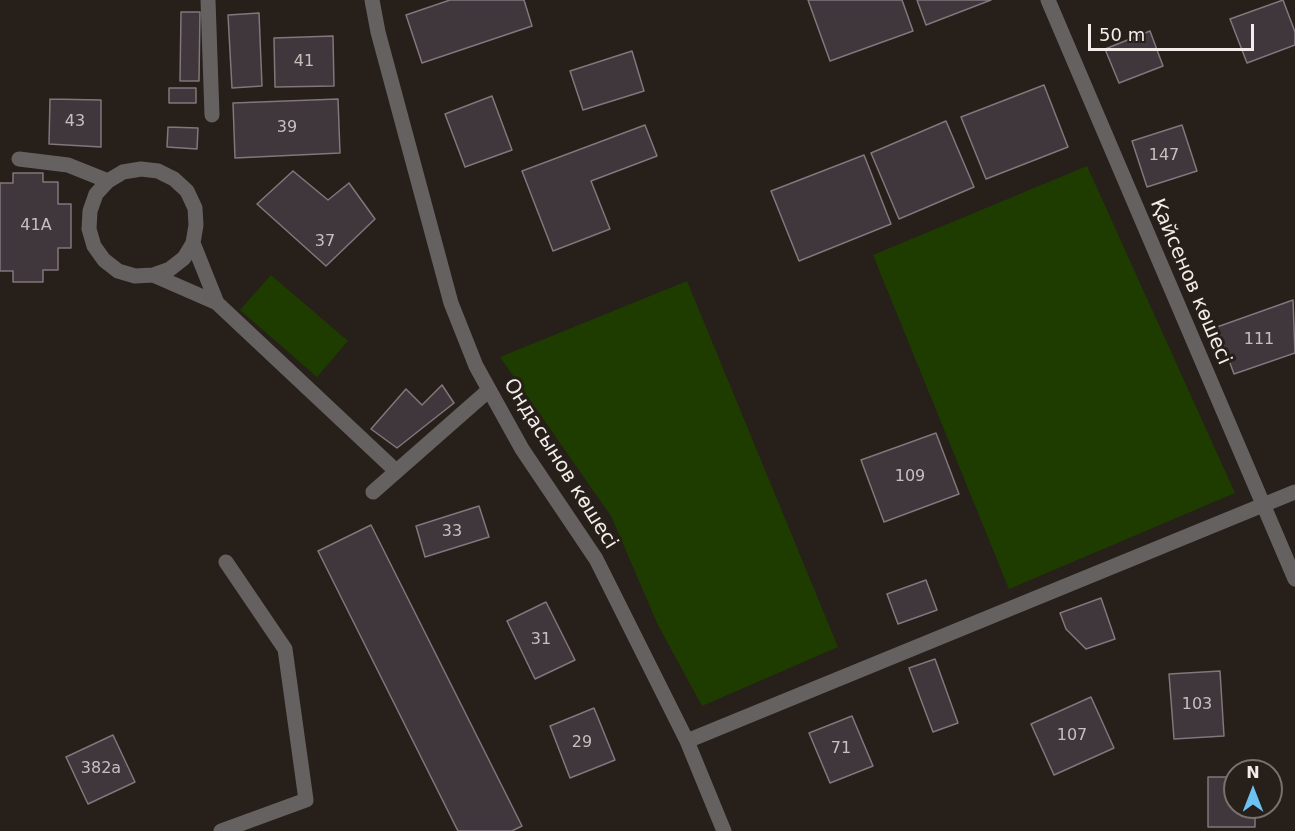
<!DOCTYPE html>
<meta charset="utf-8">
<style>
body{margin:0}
#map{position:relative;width:1295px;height:831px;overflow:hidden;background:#261f1a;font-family:"DejaVu Sans",sans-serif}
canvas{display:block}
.north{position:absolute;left:1223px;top:759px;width:60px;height:60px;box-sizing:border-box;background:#261f1a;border:2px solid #78716d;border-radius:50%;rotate:0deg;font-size:16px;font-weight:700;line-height:24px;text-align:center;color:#f2edea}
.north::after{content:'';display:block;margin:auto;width:21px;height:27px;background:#6cc3f2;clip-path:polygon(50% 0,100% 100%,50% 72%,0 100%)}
.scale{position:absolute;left:1088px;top:24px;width:166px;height:27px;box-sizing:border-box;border:3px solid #f2edea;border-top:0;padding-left:8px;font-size:18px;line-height:21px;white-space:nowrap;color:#f2edea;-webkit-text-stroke:4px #261f1a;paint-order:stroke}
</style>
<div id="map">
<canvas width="1295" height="831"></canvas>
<div class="north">N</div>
<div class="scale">50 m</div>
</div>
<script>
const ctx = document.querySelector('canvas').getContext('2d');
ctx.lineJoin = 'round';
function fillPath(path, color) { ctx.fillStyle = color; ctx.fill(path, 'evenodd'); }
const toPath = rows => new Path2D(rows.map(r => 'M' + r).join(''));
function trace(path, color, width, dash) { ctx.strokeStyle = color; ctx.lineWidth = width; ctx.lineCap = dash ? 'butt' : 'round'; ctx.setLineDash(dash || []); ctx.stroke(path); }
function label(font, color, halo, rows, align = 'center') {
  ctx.font = font + ' "DejaVu Sans",sans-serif'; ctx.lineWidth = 6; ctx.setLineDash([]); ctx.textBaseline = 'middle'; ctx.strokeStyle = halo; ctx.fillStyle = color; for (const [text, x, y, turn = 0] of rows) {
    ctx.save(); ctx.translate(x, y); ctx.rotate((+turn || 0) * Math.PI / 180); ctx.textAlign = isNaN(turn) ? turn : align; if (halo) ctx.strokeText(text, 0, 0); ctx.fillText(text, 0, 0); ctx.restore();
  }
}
fillPath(toPath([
 [1087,166,1235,493,1009,589,873,255],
 [271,275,348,341,317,377,240,310],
 [687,281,838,647,702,706,658,625,611,516,500,357]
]), '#1f3c00');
const building = toPath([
 [450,0,524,0,532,26,422,63,406,15,450,0],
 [808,0,902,0,913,31,830,61,808,0],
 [917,0,991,0,926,25,917,0],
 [1283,0,1295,32,1295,45,1247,63,1230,19,1283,0],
 [181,12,200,12,199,81,180,81,181,12],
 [259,13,262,86,232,88,228,15,259,13],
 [1150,31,1163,66,1119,83,1105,49,1150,31],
 [333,36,334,86,275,87,274,38,333,36],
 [632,51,644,91,583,110,570,71,632,51],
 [1044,85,1068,147,986,179,961,117,1044,85],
 [169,88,196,88,196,103,169,103,169,88],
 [492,96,512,150,465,167,445,114,492,96],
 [50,99,101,100,101,147,49,144,50,99],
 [338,99,340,153,235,158,233,103,338,99],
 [946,121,974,187,899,219,871,153,946,121],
 [645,125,657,156,591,181,610,229,553,251,522,171,645,125],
 [1182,125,1197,171,1147,187,1132,141,1182,125],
 [168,127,198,128,197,149,167,147,168,127],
 [864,155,891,224,799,261,771,191,864,155],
 [293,171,328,200,349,183,375,219,326,266,257,204,293,171],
 [13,173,43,173,43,182,58,182,58,204,71,204,71,248,58,248,58,270,43,270,43,282,13,282,13,271,0,271,0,183,13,183,13,173],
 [1293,300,1295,353,1234,374,1217,327,1293,300],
 [442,385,454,403,397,448,371,429,406,389,422,405,442,385],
 [936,433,959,494,884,522,861,460,936,433],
 [479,506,489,537,425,557,416,526,479,506],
 [371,525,522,826,512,831,458,831,318,551,371,525],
 [926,580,937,610,898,624,887,594,926,580],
 [1101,598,1115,639,1086,649,1066,629,1060,613,1101,598],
 [546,602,575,660,535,679,507,621,546,602],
 [935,659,958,723,933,732,909,668,935,659],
 [1220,671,1224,736,1174,739,1169,674,1220,671],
 [1091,697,1114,748,1054,775,1031,724,1091,697],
 [594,708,615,760,570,778,550,726,594,708],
 [852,716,873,766,830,783,809,733,852,716],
 [113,735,135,782,88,804,66,757,113,735],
 [1208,777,1235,777,1235,807,1255,807,1255,827,1208,827,1208,777]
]);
fillPath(building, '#3f373c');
trace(building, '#81777d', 1.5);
trace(toPath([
 [208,0,212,115],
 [372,0,378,32,451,303,476,366,522,449,596,559,687,741,724,831],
 [1048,0,1295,579],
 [19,159,68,165,108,181],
 [153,275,170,269,184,258,193,243,196,225,195,208,187,191,174,179,158,171,141,169,123,172,108,181,96,194,90,211,89,229,94,246,104,260,118,271,135,276,153,275,217,303,193,243],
 [217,303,396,471],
 [373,492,489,390],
 [687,741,1295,492],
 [221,831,306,800,285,649,226,562]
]), '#666161', 15);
label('16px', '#c5c0be', null, [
 ["41",304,62],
 ["43",75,122],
 ["39",287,128],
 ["147",1164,156],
 ["41А",36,226],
 ["37",325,242],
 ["111",1259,340],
 ["109",910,477],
 ["33",452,532],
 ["31",541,640],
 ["103",1197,705],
 ["107",1072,736],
 ["29",582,743],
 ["71",841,749],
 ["382а",101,769]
]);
label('20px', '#f2edea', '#261f1a', [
 ["Қайсенов көшесі",1190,282,67],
 ["Ондасынов көшесі",560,464,58]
]);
</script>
